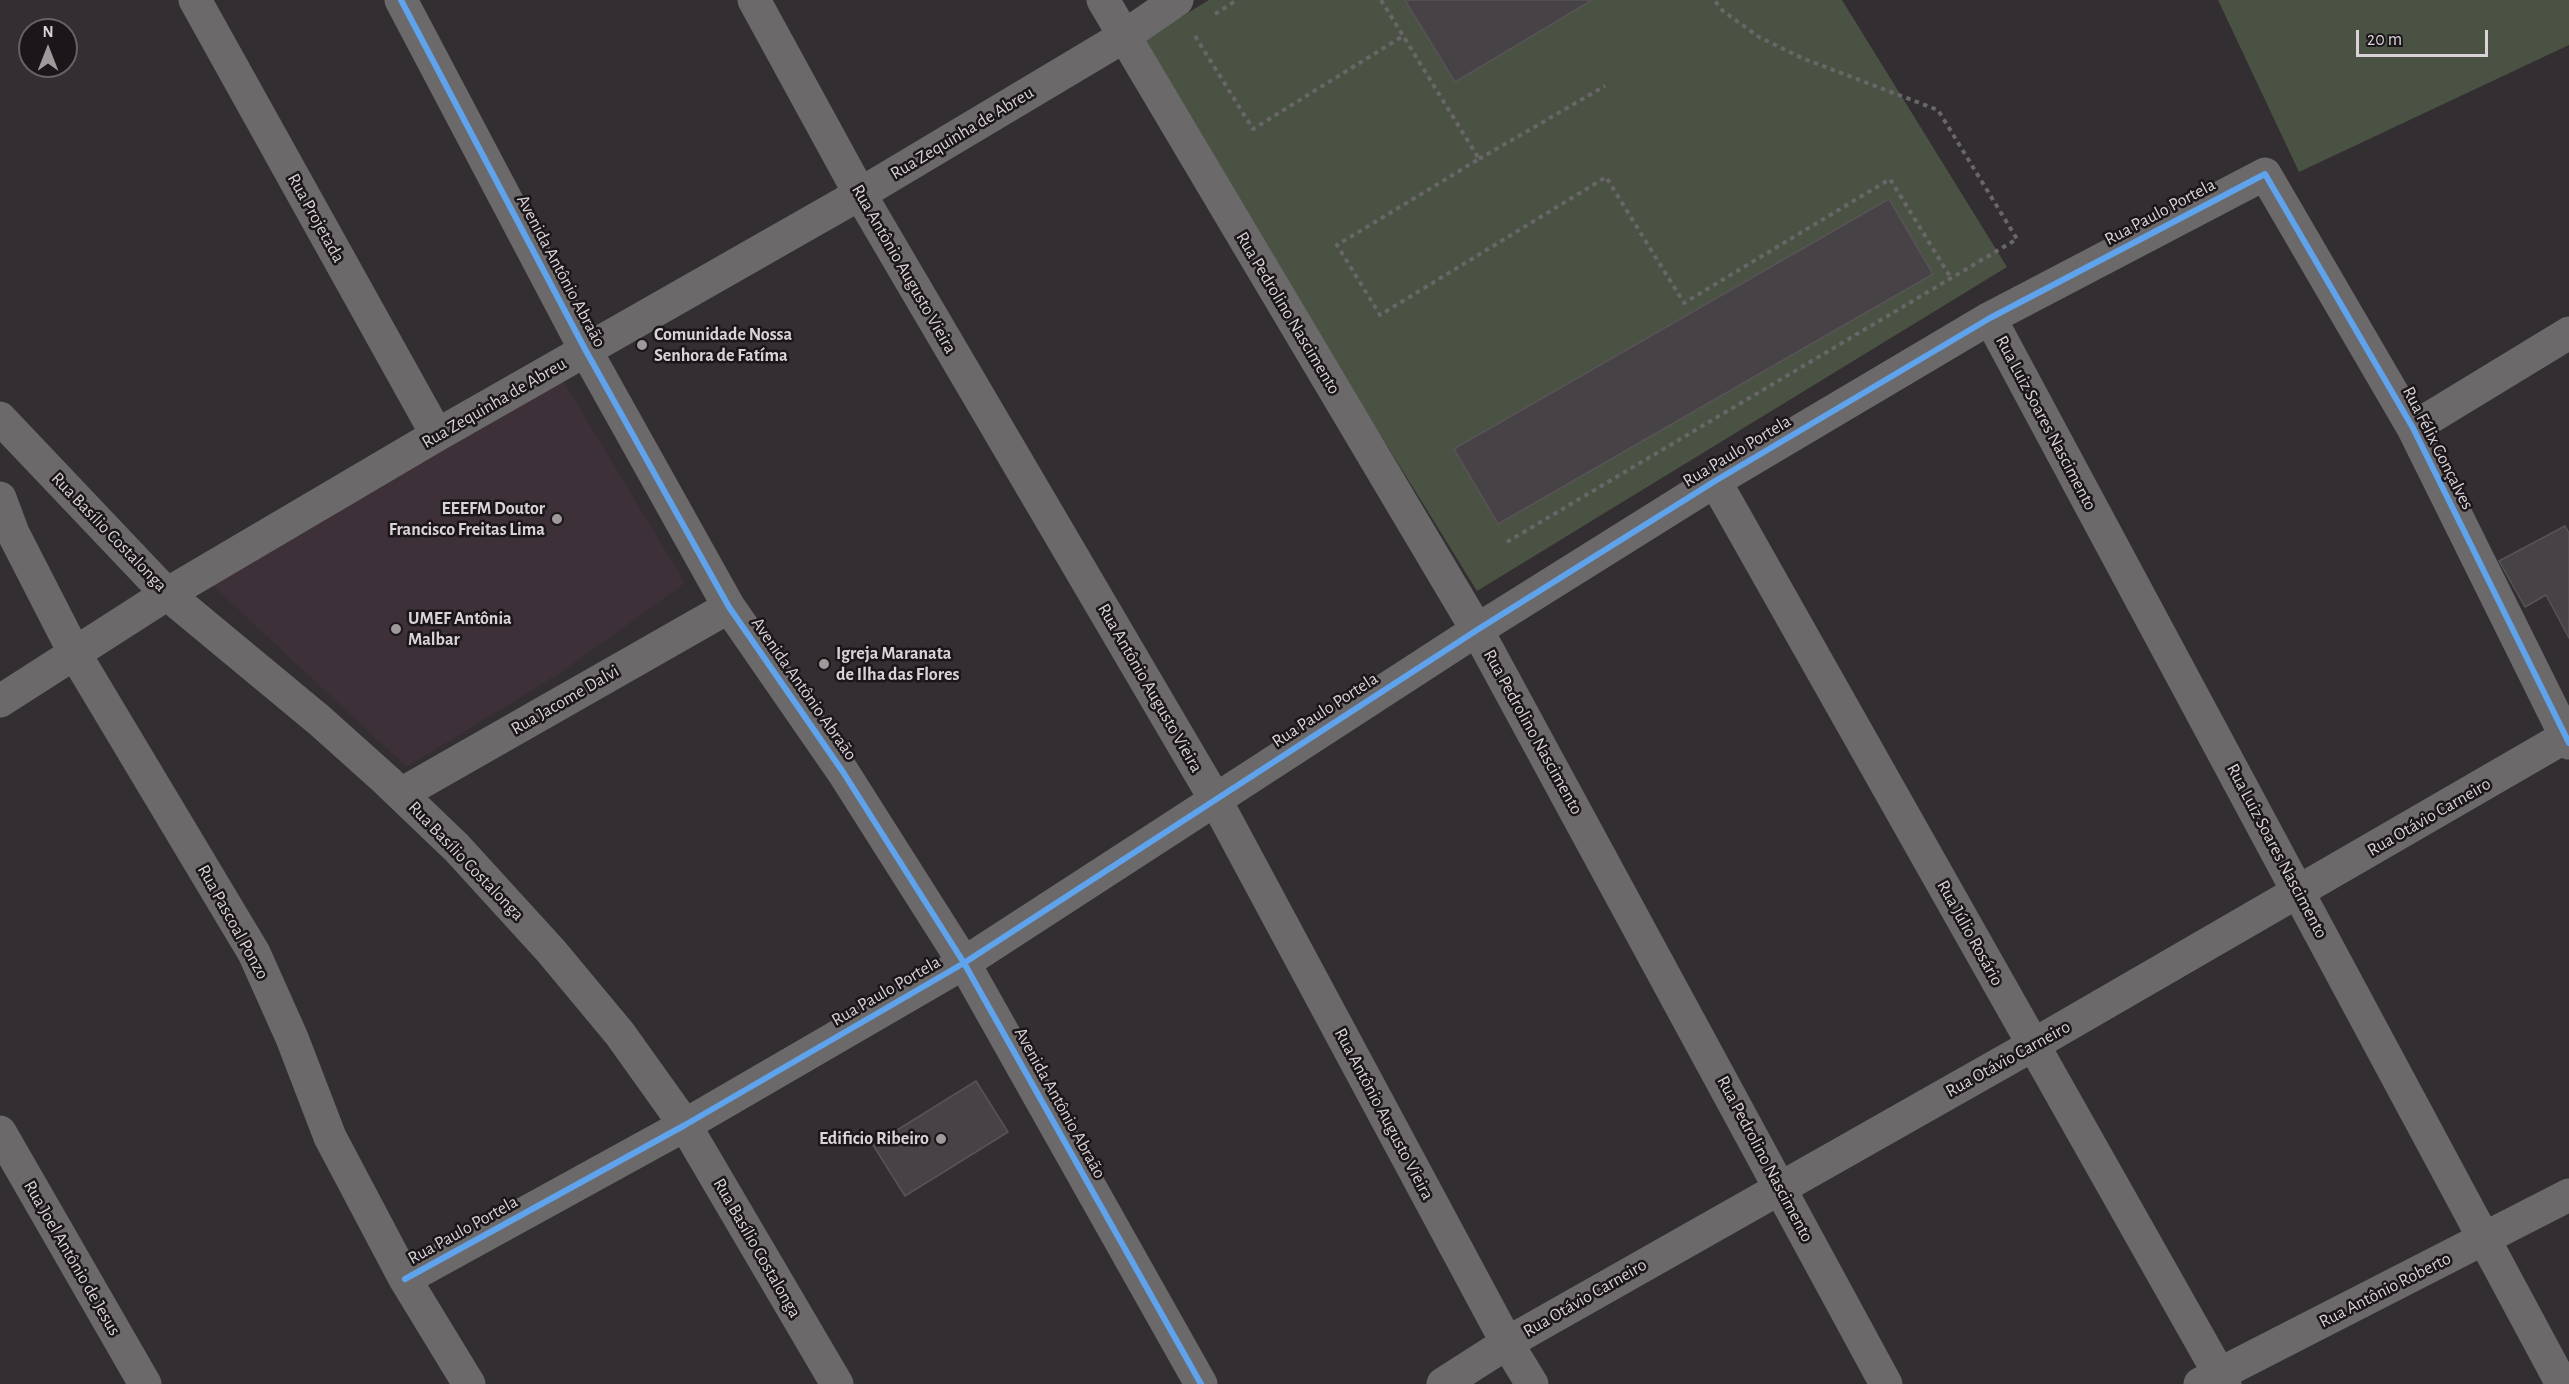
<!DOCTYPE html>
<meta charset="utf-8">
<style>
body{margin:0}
#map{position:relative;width:2569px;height:1384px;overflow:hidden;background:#332e31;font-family:"Alegreya Sans",sans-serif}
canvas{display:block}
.north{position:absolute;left:18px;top:18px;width:60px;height:60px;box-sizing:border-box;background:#1b1619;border:2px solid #676165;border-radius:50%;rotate:0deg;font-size:16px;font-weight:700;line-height:24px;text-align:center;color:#d9d2d6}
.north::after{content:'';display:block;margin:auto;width:21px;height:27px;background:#9f999c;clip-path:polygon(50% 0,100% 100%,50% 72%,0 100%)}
.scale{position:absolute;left:2356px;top:30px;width:132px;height:27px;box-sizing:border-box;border:3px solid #d9d2d6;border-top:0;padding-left:8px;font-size:18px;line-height:21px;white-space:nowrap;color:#d9d2d6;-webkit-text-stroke:4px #1b1619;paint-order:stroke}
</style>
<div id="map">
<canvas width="2569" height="1384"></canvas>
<div class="north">N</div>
<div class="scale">20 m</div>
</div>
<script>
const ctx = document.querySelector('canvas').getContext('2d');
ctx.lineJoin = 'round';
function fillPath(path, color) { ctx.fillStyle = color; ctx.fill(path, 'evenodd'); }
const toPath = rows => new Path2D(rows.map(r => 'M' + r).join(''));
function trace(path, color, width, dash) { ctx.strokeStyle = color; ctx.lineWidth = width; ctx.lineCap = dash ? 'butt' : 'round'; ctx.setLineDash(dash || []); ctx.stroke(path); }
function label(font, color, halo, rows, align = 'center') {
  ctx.font = font + ' "Alegreya Sans",sans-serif'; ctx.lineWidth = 5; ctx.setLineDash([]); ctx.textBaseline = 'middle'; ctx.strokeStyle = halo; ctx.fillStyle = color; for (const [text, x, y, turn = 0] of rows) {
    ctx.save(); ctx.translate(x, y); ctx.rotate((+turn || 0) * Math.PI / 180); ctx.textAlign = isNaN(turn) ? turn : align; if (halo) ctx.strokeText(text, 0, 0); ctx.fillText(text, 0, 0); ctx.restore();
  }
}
fillPath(toPath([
 [563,380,685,583,560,673,407,767,212,585]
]), '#3e3039');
fillPath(toPath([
 [1209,0,1842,0,2007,267,1477,591,1138,43],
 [2218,0,2569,0,2569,45,2299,172]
]), '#4a5244');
const building = toPath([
 [1405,0,1592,0,1455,82,1405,0],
 [1889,199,1933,274,1498,524,1454,449,1889,199],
 [2565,526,2569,533,2569,638,2546,595,2525,607,2499,561,2565,526],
 [976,1081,1008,1132,905,1196,873,1145,976,1081]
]);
fillPath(building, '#474245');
trace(building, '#585356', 1.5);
trace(toPath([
 [1381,0,1479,159,1337,245,1380,315,1606,177,1684,303,1890,179,1951,278],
 [1215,14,1237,0],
 [1195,36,1253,129,1403,36],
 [1479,159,1605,86],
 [1507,542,2017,239,1938,110,1802,58,1759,37,1723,11,1714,0]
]), '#696668', 4, [4.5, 4.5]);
trace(toPath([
 [195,0,437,435],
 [401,0,586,351,729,607,843,772,964,963,1201,1384],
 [754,0,860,194,1215,799,1507,1343,1532,1384],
 [1103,0,1477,630,1886,1384],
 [1990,318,2562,1384],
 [0,418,167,594,319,720,386,780,457,848,551,951,620,1034,685,1125,837,1384],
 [2413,428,2569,333],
 [1715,481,2225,1384],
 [0,498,13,533,75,654,254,953,292,1038,330,1137,405,1279,469,1384],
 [0,701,167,594,437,435,860,194,1123,37,1177,0],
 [401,794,729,607],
 [0,1132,145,1384],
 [405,1279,685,1125,964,963,1477,630,1715,481,1990,318,2265,174,2413,428,2569,743],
 [1443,1384,1507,1343,2033,1045,2565,737,2569,730],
 [2200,1384,2569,1195]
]), '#6b696a', 33);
trace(toPath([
 [401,0,586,351,729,607,843,772,964,963,1201,1384],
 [405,1279,685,1125,964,963,1477,630,1715,481,1990,318,2265,174,2413,428,2569,743]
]), '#60a3ed', 6);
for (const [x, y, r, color] of [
 [642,345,6,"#9f999c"],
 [557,519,6,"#9f999c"],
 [396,629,6,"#9f999c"],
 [824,664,6,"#9f999c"],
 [941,1139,6,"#9f999c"]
]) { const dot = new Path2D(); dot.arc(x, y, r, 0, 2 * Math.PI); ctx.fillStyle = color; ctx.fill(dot); trace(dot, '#1b1619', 2); }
label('18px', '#d9d2d6', '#1b1619', [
 ["Rua Zequinha de Abreu",962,133,-31],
 ["Rua Paulo Portela",2160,212,-28],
 ["Rua Projetada",316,218,61],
 ["Rua Antônio Augusto Vieira",904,269,60],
 ["Avenida Antônio Abraão",561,271,62],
 ["Rua Pedrolino Nascimento",1288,313,59],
 ["Rua Zequinha de Abreu",494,403,-30],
 ["Rua Luiz Soares Nascimento",2046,423,62],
 ["Rua Félix Gonçalves",2438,448,63],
 ["Rua Paulo Portela",1737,451,-31],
 ["Rua Basílio Costalonga",109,532,46],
 ["Rua Antônio Augusto Vieira",1150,688,60],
 ["Avenida Antônio Abraão",804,689,55],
 ["Rua Jacome Dalvi",565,700,-30],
 ["Rua Paulo Portela",1325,710,-33],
 ["Rua Pedrolino Nascimento",1533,732,61],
 ["Rua Otávio Carneiro",2429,817,-30],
 ["Rua Luiz Soares Nascimento",2277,851,62],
 ["Rua Basílio Costalonga",466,861,46],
 ["Rua Pascoal Ponzo",233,922,61],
 ["Rua Júlio Rosário",1970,933,61],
 ["Rua Paulo Portela",886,991,-30],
 ["Rua Otávio Carneiro",2008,1059,-29],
 ["Avenida Antônio Abraão",1060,1103,61],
 ["Rua Antônio Augusto Vieira",1384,1114,62],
 ["Rua Pedrolino Nascimento",1765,1159,62],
 ["Rua Paulo Portela",463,1230,-29],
 ["Rua Basílio Costalonga",757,1248,60],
 ["Rua Joel Antônio de Jesus",72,1258,60],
 ["Rua Antônio Roberto",2385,1290,-27],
 ["Rua Otávio Carneiro",1585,1298,-30]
]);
label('bold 18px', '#d9d2d6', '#1b1619', [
 ["Comunidade Nossa",654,335],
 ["Senhora de Fatíma",654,356],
 ["EEEFM Doutor",545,509,"right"],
 ["Francisco Freitas Lima",545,530,"right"],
 ["UMEF Antônia",408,619],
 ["Malbar",408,640],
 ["Igreja Maranata",836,654],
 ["de Ilha das Flores",836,675],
 ["Edificio Ribeiro",929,1139,"right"]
], 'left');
</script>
